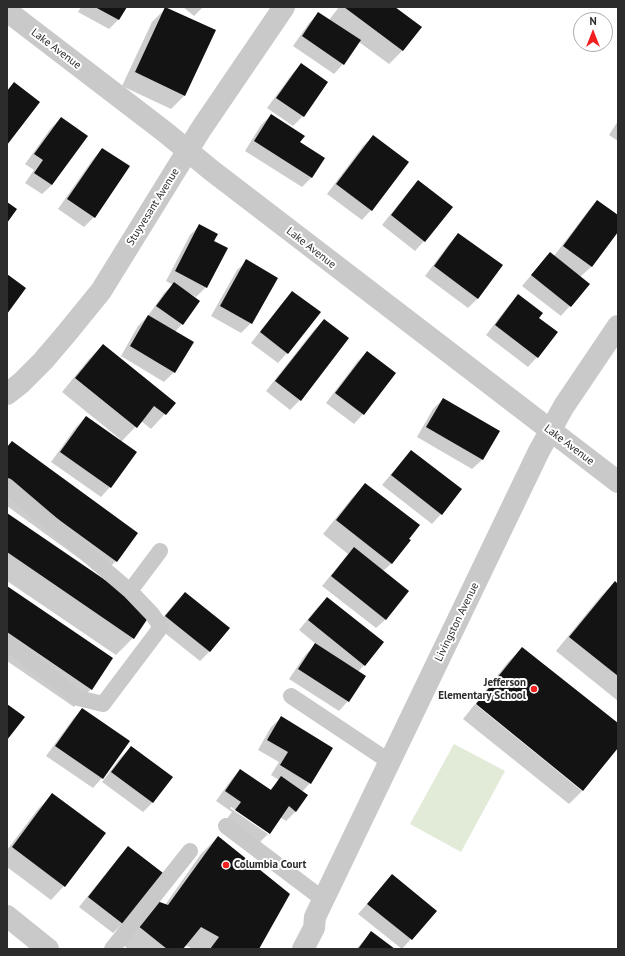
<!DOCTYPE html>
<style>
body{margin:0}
#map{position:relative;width:625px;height:956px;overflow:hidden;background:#fff;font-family:"PT Sans",sans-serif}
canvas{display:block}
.frame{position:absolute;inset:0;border:8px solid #2c2c2c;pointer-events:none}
.north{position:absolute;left:573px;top:12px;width:40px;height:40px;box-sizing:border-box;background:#fff;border:1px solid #ababab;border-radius:50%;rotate:0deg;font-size:11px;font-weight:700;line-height:16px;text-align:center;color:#2c2c2c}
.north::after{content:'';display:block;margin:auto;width:14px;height:18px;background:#f31e1e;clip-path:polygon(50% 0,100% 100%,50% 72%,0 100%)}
</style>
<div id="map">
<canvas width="625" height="956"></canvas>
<div class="frame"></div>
<div class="north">N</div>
</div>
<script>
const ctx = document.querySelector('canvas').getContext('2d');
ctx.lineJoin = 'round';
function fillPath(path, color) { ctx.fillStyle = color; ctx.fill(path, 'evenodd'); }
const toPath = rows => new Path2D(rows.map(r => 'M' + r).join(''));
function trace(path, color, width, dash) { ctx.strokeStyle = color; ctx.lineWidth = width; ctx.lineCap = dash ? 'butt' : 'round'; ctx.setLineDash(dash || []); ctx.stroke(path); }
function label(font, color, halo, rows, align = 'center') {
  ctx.font = font + ' "PT Sans",sans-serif'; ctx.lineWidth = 4; ctx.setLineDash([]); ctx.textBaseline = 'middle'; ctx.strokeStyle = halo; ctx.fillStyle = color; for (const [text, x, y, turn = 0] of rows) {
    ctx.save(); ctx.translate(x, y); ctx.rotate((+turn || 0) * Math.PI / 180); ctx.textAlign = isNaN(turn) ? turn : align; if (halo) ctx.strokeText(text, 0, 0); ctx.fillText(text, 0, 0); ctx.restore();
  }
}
fillPath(toPath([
 [454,744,505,771,461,852,410,824]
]), '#e1ebd8');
fillPath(toPath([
 [81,7,126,7,118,20,109,29,78,12],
 [183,7,203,7,194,16],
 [339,7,394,7,403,50,389,64,359,42,343,64,334,74,293,46,309,23,319,13,329,20],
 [166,8,185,95,171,109,122,86,152,22],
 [301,64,303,116,293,126,267,108,292,74],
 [271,115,299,142,311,178,302,187,245,151,261,125],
 [61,118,86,136,52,185,42,194,25,183,34,170,25,164,51,128],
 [618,121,618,141,609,135],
 [373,137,371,210,362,220,327,194,363,146],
 [102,149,94,217,84,227,58,209,93,159],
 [418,181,424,241,415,251,382,225,409,191],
 [597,201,618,216,618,231,591,267,580,277,589,284,561,316,522,286,550,253,554,256,588,211],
 [199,226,213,241,206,287,196,297,189,293,198,302,182,324,175,332,192,342,174,372,164,382,121,356,138,326,148,316,164,293,173,285,166,281,190,235],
 [458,234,478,298,468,308,425,276,449,244],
 [247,261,251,323,241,333,211,316,237,270],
 [293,292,287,353,278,363,251,343,283,302],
 [519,295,538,318,537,357,528,367,486,335,509,305],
 [324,320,300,400,290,410,266,391,314,330],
 [103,345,175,403,151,429,141,421,121,442,110,487,101,497,51,462,76,427,86,417,119,440,120,439,62,392,89,359],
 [367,352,363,414,354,424,326,403,357,362],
 [443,399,499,431,482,460,472,469,417,437,433,409],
 [12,442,137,533,116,561,102,575,7,506,7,447],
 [411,451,441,514,432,524,382,485,402,461],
 [365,484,392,563,383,571,386,619,376,628,322,586,348,554,323,534,352,498],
 [7,514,133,638,116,655,7,581],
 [615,582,618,585,618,701,556,651,601,596],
 [7,587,112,659,91,689,74,707,7,661],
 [185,593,210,651,200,661,156,626,175,603],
 [327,598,364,665,358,672,348,701,339,711,289,679,306,654,316,644,299,630,317,608],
 [522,648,618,724,618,746,582,789,476,703,508,662],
 [475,704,582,791,569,804,463,719],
 [82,709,102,778,93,788,46,756,73,719],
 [281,718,310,783,302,792,296,811,286,821,280,817,269,834,269,832,231,807,230,808,268,834,259,843,226,820,232,812,216,801,231,780,240,770,270,790,279,780,271,775,279,762,258,750,271,727],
 [131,747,172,778,152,803,143,812,102,782,121,757],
 [52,795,64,886,51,900,7,867,7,850,38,809],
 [218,837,258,949,193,949,185,945,182,949,128,949,121,943,165,905,201,854],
 [128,847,122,924,113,933,79,907,119,857],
 [392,876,435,911,402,949,358,914],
 [371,933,393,949,356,949]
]), '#0003');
fillPath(toPath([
 [95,7,127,7,119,20],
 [165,7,216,30,185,96,135,72],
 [344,7,395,7,422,27,403,51],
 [318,12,361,40,344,65,302,36],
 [301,63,328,82,304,117,276,98],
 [14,82,40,102,7,145,7,91],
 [271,114,305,136,300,142,325,158,312,178,254,141],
 [61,117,88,136,52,185,34,173,43,160,34,154],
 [373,135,409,162,372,211,336,184],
 [102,148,130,166,95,218,67,199],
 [418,180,453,207,425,242,391,215],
 [597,200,618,215,618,232,592,267,563,246],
 [7,202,17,209,7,223],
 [199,224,218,234,214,241,228,248,207,288,175,271],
 [458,233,503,265,478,299,434,266],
 [550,252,590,284,571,307,531,275],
 [246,259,278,278,252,324,220,306],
 [7,274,26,288,7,314],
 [174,282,200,301,183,325,156,306],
 [292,291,321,312,288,354,260,332],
 [518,294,543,313,539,318,558,332,538,358,495,325],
 [148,315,194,342,175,373,130,346],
 [324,319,349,338,301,401,275,381],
 [103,344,176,403,166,415,154,406,137,428,75,378],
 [367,351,396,373,364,415,335,393],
 [443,398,500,431,483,460,426,427],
 [86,416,137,452,111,488,60,452],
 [12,441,138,533,117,562,7,482,7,447],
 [411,450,462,489,442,515,391,475],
 [365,483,420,525,409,539,411,540,392,564,336,520],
 [7,513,152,612,134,639,7,552],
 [354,547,409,591,386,620,331,576],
 [615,581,618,584,618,676,569,637],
 [7,586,113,658,92,690,7,632],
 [185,592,230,628,210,652,165,616],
 [327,597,384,642,365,666,308,620],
 [315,643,366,676,349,702,298,669],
 [522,647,618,723,618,748,583,791,476,704],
 [7,704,25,717,7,740],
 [82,708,130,741,103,779,55,746],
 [281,716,333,748,311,784,280,765,288,752,267,740],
 [131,746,173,777,153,803,111,772],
 [240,769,271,790,281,776,308,795,296,812,289,806,270,834,235,810,241,802,225,791],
 [52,793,106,833,65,887,12,847],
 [218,836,290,894,259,949,210,949,219,937,201,927,183,949,167,949,137,925,157,901,168,905],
 [128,846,163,873,123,924,88,897],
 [392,874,437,911,412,940,367,904],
 [371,931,395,949,358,949]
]), '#131313');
trace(toPath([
 [7,486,130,591,160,551],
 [7,643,78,698,103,704,161,627,152,614,130,591],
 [291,696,390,762],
 [226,826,324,900],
 [112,949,190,851]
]), '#c9c9c9', 16);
trace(toPath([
 [7,11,165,132,211,170,618,482],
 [7,394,21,383,43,361,66,334,101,291,201,129,284,7],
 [7,916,48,949],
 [303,949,314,928,315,917,539,451,564,406,618,326]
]), '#c9c9c9', 22);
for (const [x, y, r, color] of [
 [534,689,4,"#f31e1e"],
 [226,865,4,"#f31e1e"]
]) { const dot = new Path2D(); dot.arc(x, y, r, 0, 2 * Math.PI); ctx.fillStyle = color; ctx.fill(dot); trace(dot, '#fff', 1.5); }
label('11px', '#2c2c2c', '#fff', [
 ["Lake Avenue",56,49,37],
 ["Stuyvesant Avenue",153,207,-58],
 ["Lake Avenue",311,248,38],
 ["Lake Avenue",569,445,37],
 ["Livingston Avenue",457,622,-64]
]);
label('bold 11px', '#2c2c2c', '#fff', [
 ["Jefferson",526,683],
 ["Elementary School",526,696],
 ["Columbia Court",234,865,"left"]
], 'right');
</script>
